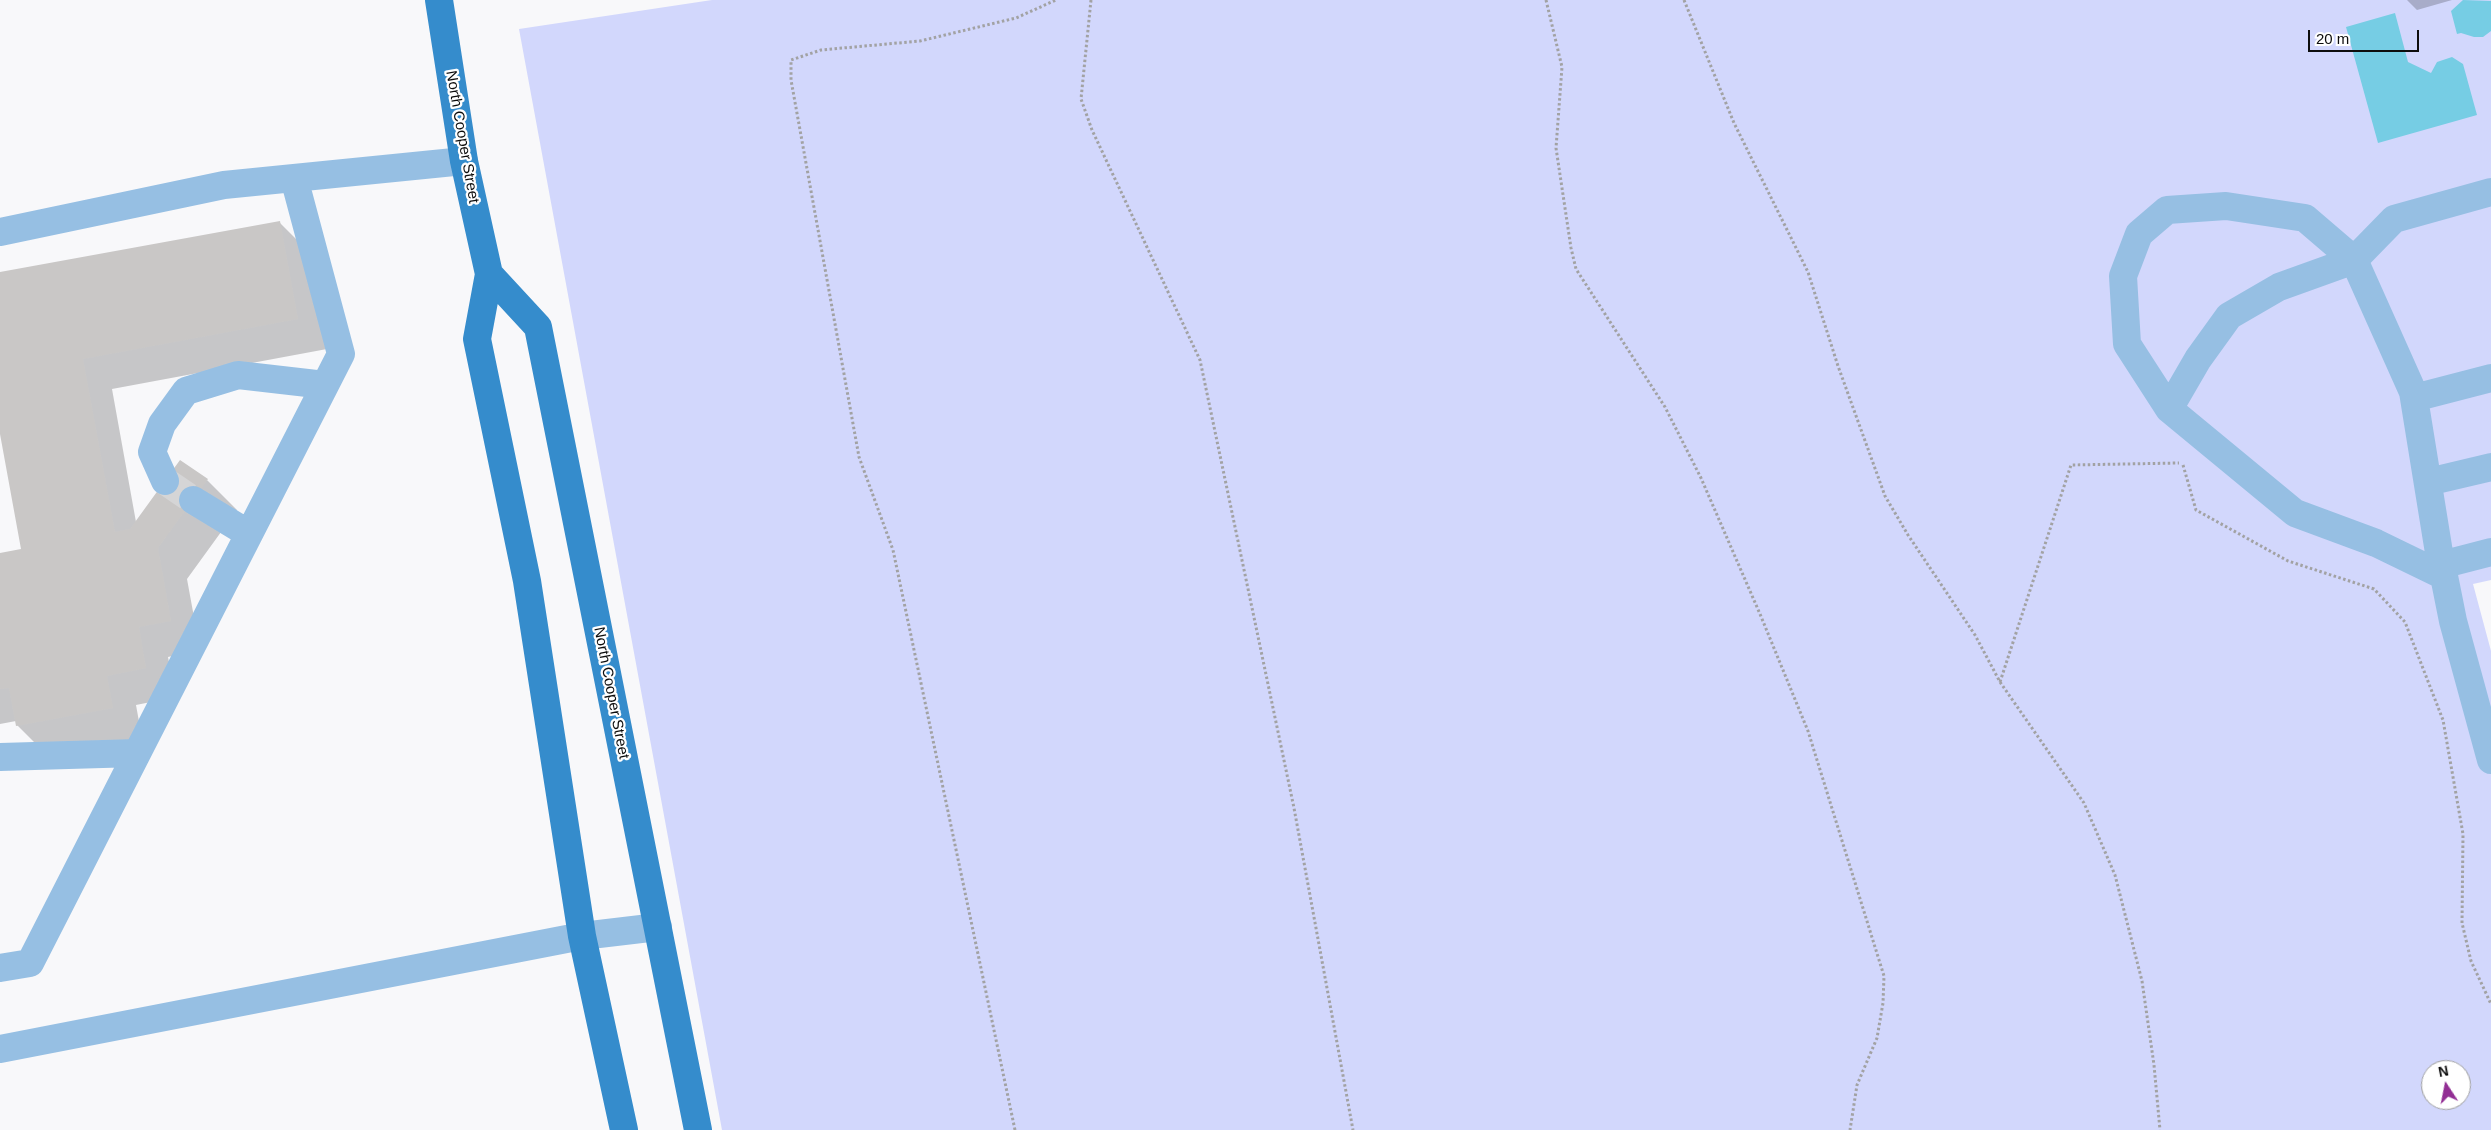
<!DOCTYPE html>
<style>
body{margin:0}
#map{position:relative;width:2491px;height:1130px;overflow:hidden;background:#f8f8fa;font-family:Helvetica,sans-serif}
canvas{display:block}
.north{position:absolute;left:2421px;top:1060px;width:50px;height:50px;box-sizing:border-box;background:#fff;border:1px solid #9e9e9e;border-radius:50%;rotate:349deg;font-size:14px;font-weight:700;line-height:20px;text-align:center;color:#0d0d0d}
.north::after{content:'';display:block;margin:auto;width:18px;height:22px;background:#922e94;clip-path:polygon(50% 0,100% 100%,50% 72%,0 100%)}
.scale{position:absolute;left:2308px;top:30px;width:111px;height:22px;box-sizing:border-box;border:2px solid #0d0d0d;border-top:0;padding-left:6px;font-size:15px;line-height:18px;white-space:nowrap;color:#0d0d0d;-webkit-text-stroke:4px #fff;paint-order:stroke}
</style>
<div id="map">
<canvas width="2491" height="1130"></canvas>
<div class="north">N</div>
<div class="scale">20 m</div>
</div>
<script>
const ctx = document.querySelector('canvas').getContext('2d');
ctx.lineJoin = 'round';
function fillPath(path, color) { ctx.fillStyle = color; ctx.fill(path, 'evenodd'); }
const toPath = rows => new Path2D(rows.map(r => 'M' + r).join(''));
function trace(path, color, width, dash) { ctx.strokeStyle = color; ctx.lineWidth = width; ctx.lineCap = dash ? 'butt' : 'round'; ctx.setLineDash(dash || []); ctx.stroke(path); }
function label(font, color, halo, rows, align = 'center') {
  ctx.font = font + ' Helvetica,sans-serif'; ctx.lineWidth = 4.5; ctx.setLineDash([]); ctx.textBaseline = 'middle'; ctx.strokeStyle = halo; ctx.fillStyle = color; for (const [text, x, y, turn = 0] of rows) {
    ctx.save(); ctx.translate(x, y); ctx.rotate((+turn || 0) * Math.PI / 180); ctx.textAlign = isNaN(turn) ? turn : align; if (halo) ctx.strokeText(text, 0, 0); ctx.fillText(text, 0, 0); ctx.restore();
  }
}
fillPath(toPath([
 [712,0,2491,0,2491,580,2473,584,2491,651,2491,1130,722,1130,519,29],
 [2431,1070,2461,1070,2461,1100,2431,1100]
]), '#d2d7fc');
fillPath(toPath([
 [2463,0,2491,1,2491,31,2483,37,2474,37,2461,33,2457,34,2451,11],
 [2395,13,2408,62,2431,73,2437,62,2452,57,2463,64,2477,115,2378,143,2346,27]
]), '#76cde4');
fillPath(toPath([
 [2407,0,2452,0,2417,10],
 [279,222,309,252,327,349,112,389,136,522,207,480,237,510,187,579,200,650,168,657,176,697,136,705,142,738,47,755,17,725,16,721,0,724,0,554,22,550,0,427,0,273]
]), '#0003');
fillPath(toPath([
 [280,221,298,319,83,359,115,532,130,529,180,460,208,479,158,548,171,621,139,627,146,668,107,676,113,708,16,726,9,688,0,689,0,553,21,549,0,434,0,272]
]), '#c9c7c6');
trace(toPath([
 [165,481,193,500]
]), '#d5d5d6', 28, [28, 14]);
trace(toPath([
 [1091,0,1081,99,1092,130,1200,360,1294,808,1353,1130],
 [1546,0,1562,67,1556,148,1571,248,1576,269,1665,407,1701,478,1760,614,1808,731,1884,976,1883,1003,1877,1038,1857,1085,1850,1130],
 [1684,0,1734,123,1808,272,1838,366,1885,496,1908,535,1975,635,2000,682,2071,465,2179,463],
 [2183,465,2196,510,2288,561,2374,589,2405,622,2443,720,2463,834,2462,923,2471,961,2491,1004],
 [2000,682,2084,803,2115,875,2142,981,2154,1065,2160,1130],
 [1015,1130,893,550,859,457,791,80,791,60,821,50,920,41,1016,18,1056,0]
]), '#a2a2a3', 3, [2.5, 2.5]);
trace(toPath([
 [0,232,224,185,464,161],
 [2414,398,2491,378],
 [2169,409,2198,359,2229,316,2279,287,2354,260,2394,219,2491,192],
 [165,481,152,452,162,424,186,391,238,375,325,385],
 [2428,482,2491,467],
 [193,500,249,534],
 [2441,565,2491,552],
 [2444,576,2376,543,2295,513,2169,409,2127,344,2123,276,2139,234,2167,210,2226,206,2305,218,2354,260,2413,392,2441,565,2444,576,2453,621,2491,760],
 [0,757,137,753],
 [0,968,30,963,341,354,294,178],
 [0,1049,582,936,658,927]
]), '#96bfe3', 28);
trace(toPath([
 [439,0,464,161,489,274,477,339,527,581,582,936,624,1130],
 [489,274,538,327,698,1130]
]), '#358ccc', 28);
label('15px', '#0d0d0d', '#fff', [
 ["North Cooper Street",462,137,80],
 ["North Cooper Street",611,693,79]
]);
</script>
